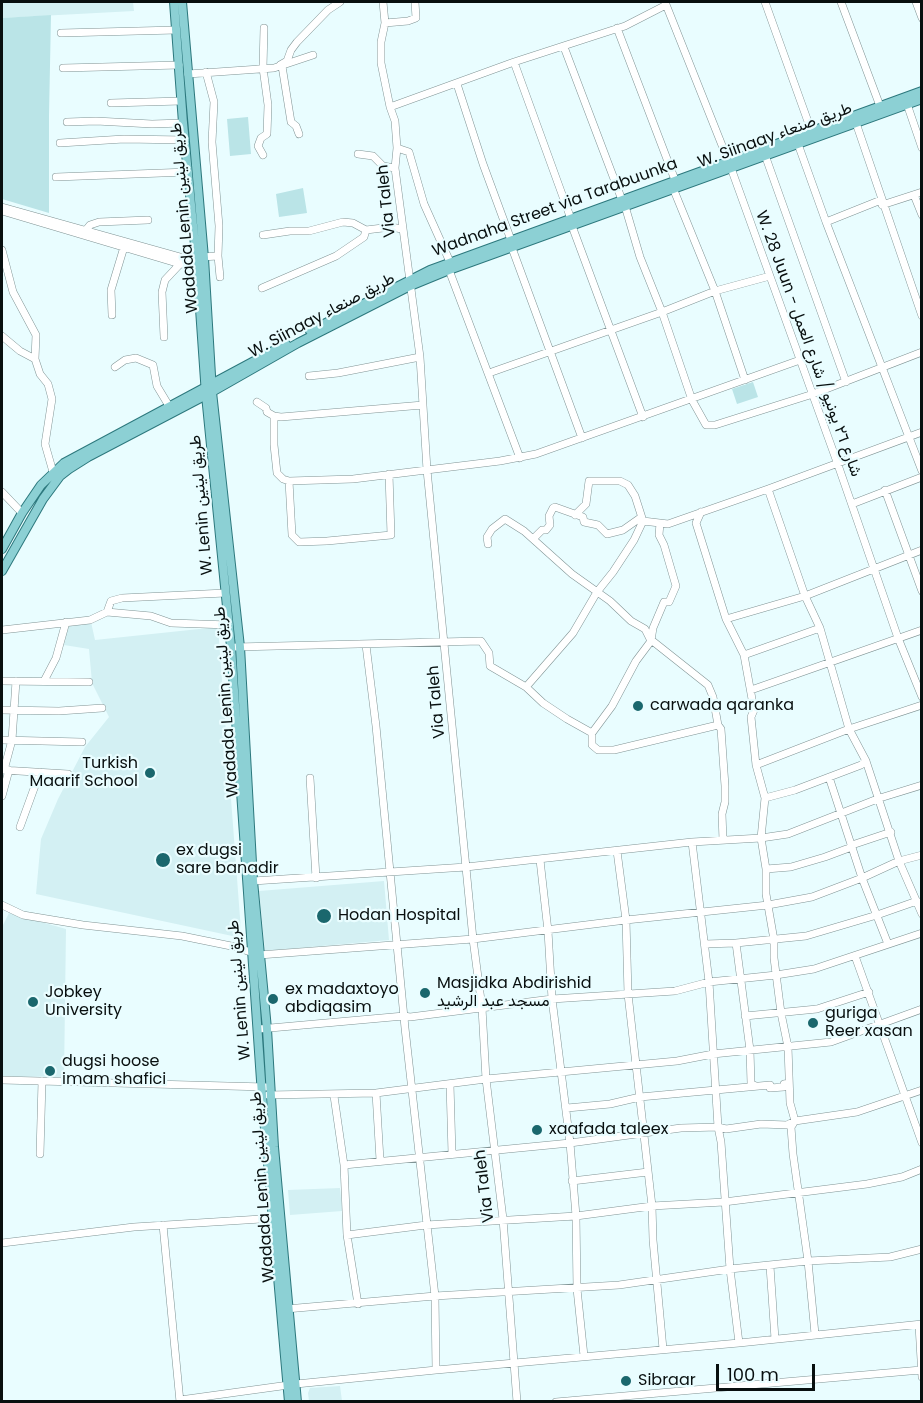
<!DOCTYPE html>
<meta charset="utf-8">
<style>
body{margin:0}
#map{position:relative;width:923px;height:1403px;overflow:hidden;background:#e9fdff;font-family:Poppins,sans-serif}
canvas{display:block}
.frame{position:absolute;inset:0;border:3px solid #080f0f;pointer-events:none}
.scale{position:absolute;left:716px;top:1364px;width:99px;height:27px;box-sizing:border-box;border:3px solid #080f0f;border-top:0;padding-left:8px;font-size:18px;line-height:21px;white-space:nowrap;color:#080f0f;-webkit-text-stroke:4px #e9fdff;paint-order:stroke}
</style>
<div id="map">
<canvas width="923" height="1403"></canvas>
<div class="frame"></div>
<div class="scale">100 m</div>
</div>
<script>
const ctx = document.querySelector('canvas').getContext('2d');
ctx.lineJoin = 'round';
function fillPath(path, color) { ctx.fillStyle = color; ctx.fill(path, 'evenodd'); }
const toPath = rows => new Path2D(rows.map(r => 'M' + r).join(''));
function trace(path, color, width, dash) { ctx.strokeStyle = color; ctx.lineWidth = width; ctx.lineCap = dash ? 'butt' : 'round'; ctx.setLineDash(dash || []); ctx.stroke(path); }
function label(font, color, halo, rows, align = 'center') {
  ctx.font = font + ' Poppins,Vazirmatn,sans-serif'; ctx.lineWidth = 4.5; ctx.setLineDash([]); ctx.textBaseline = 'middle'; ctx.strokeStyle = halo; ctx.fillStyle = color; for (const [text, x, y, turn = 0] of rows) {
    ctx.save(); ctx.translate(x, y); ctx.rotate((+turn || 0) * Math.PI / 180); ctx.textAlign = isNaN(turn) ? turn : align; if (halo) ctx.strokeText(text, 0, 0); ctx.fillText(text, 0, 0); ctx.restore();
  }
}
fillPath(toPath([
 [2,2,133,2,134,11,2,18],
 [91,622,95,640,218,627,241,931,237,937,36,894,41,839,58,799,85,747,109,717,92,683,89,649,64,645,68,625],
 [384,881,389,940,265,951,259,891],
 [9,913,66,929,64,1077,2,1076,2,927],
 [340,1188,342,1211,290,1215,288,1190],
 [340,1386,342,1401,309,1401,308,1393,310,1388]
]), '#d3f0f3');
fillPath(toPath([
 [51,15,49,116,49,213,2,199,2,18],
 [248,117,251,154,230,156,227,119],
 [303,188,307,213,279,217,276,194],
 [753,382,758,397,737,404,732,389]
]), '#bae4e7');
const minor = toPath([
 [383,2,385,23,381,42,381,63,390,107,395,121,397,148,395,168,420,357,427,470,473,939,482,1008,486,1079,503,1219,517,1402],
 [665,2,731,168,837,462,898,638,922,697],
 [765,2,811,130],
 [841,2,880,106],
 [916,2,922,18],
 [385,23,408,21,416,18,415,2],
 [617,28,675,180],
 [61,33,176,30],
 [564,47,622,200],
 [514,62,571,219],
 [63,68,179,65],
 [188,74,274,68,313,55],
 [457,84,483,164,511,240],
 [111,103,181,101],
 [907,104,922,148],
 [390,107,514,62,625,26,666,5],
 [67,122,96,121,152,124,183,123],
 [856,123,922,316],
 [299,134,296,126,291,122,282,66,280,65,287,61,291,50,297,42,328,10,340,2],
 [60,143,124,139,185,140],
 [798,144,826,222,922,471],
 [397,148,409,152,424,204,450,262],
 [358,154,373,156,383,166,395,168],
 [263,155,258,146,261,138,267,134,268,105,263,68,264,28],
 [765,155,846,382],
 [56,177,188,172],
 [673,188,715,291,745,380],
 [914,195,922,215],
 [882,205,922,192],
 [625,206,640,257,662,312,692,400,706,425,715,425,813,394,922,352],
 [2,207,184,258,218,256,219,226,212,142,214,102,206,72],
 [2,211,180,264,201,266],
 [826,222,881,200],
 [572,226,643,417],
 [86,230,90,225,99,222,148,220],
 [263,235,290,231,309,231,343,222,353,223,366,230,391,227,402,229],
 [512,248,582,438],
 [2,250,13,292,36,335,35,359],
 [218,256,220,277],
 [449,270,520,458],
 [262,288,336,256,364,237,366,230],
 [112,315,111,290,124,247],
 [2,336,20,351,35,359,40,374,48,384,52,399,45,444,53,472],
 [164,337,162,292,165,280,180,264],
 [115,367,125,360,136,358,153,365,157,386,169,406],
 [489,373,662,312,715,291,770,276],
 [309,376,338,373,420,357],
 [257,402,266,408,267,412,274,416,281,417,423,405],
 [274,416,274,445,277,473,283,479,289,481,353,479,500,461,536,454,800,360],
 [289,481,292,535,299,542,327,541,391,535,389,474],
 [768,489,805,596,820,628,849,729,866,761,899,861,922,914],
 [885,490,922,591],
 [2,492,22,513],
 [852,504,922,477],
 [701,512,696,523,726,619,744,655,754,710,751,717,756,765,765,798,761,838,766,869,766,894,774,940,774,958,781,1013,788,1047,790,1103,795,1121,791,1127,793,1154,808,1261,815,1334],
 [575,515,586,504,589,481,620,481,628,485,635,496,643,521,668,524,768,489,922,432],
 [533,539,542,530,546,530,550,525,549,516,553,508,555,507,583,517,584,522,598,525,607,534,623,530,640,518],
 [488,544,487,537,492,529,505,519,524,531,572,574,610,601,631,621,645,629,650,639,708,685,713,697,718,725,721,729,725,786,725,802,722,814,723,840],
 [107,612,111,601,122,598,225,593],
 [726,619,805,596,922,550],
 [2,630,90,620,107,612,151,616,171,623,229,625],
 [366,645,376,726,405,1028,435,1296,436,1370],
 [236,647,481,641,489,653,490,666,526,687,543,703,567,719,592,733,612,706,636,661,651,641,653,628,664,602,669,602,676,586,664,545,659,535,660,523],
 [744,655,820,628],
 [2,681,89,682],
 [44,681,56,658,66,622],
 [526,687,573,633,597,592,613,572,634,540,643,521],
 [751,690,922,630],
 [2,710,59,711,102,708],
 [592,733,592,745,598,750,614,750,718,725],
 [2,740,82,742],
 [756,765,849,729,922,705],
 [2,770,68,774],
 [4,770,12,740,16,681],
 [829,777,862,878,888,944],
 [310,778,316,878],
 [2,796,9,770],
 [765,798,795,790,861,765,866,761],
 [20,827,40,772],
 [692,842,709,982,718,1127,721,1142,730,1269,739,1343],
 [617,851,626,920,628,994,652,1206,653,1240,663,1349],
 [540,860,548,931,552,999,570,1143,576,1216,577,1289,584,1356],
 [766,869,791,867,825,857,849,848,852,845,891,832],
 [253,881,466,867,692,842,761,838,788,834,880,798,922,785],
 [2,905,23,915,83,925,182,936,236,947,259,955,473,939,626,920,768,905,812,897,862,878,899,861,922,855],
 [736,943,750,1050,751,1084,756,1086],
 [705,944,736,943,806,936,877,915,917,901],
 [855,956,922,1143],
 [745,1016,817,1009,869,992],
 [259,1029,404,1016,410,1017,552,999,675,991,709,982,776,975,814,969,922,933],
 [2,1080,266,1087],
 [450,1084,452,1154],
 [376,1093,380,1160],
 [268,1095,376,1093,486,1079,677,1061,713,1054,831,1042,922,1009],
 [334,1096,344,1165,347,1235,358,1304],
 [567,1108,610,1104,640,1097,770,1085,770,1088,784,1087,784,1084,789,1083],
 [40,1154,42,1081],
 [344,1165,570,1143,681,1128,718,1127,726,1129,761,1124,787,1125,795,1121,857,1112,922,1090],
 [572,1181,648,1172],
 [163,1225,180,1402],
 [347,1235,426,1225,576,1216,652,1206,724,1202,867,1184,902,1177,922,1169],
 [2,1243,134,1227,277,1218],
 [770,1266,775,1339],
 [286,1309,435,1296,619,1285,730,1269,808,1261,890,1257,922,1249],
 [919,1325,922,1377],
 [180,1400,296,1384,436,1370,739,1343,922,1324],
 [556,1402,921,1370]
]);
const major = toPath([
 [174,2,183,123,197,266,206,395,231,647,262,1095,289,1402],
 [182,2,204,258,212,392,240,647,253,881,267,1029,274,1147,297,1402],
 [310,331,430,270,922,91],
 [2,549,22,513,41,485,64,463,286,344],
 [2,571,43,499,60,476,69,469,88,457,212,392,298,343,410,286,449,270,922,99]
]);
trace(minor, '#819495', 8);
trace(major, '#2c787d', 10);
trace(minor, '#fff', 7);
trace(major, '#8cd0d4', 8);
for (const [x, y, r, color] of [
 [638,706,6,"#1a676d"],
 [150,773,6,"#1a676d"],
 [163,860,8,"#1a676d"],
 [324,916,8,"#1a676d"],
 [425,993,6,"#1a676d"],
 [273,999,6,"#1a676d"],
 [33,1002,6,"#1a676d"],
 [813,1023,6,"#1a676d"],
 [50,1071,6,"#1a676d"],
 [537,1130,6,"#1a676d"],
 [626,1381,6,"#1a676d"]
]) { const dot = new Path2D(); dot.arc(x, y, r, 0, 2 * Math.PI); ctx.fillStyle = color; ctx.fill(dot); trace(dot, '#e9fdff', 2); }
label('16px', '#080f0f', '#e9fdff', [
 ["W. Siinaay طريق صنعاء",775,136,-20],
 ["Via Taleh",387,201,-96],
 ["Wadnaha Street via Tarabuunka",555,208,-20],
 ["Wadada Lenin طريق لينين",185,218,-95],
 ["W. Siinaay طريق صنعاء",322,316,-28],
 ["W. 28 Juun - شارع ٢٦ يونيو / شارع العمل",808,344,70],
 ["W. Lenin طريق لينين",202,505,-95],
 ["Wadada Lenin طريق لينين",227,702,-94],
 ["Via Taleh",437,702,-95],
 ["W. Lenin طريق لينين",240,990,-95],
 ["Via Taleh",485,1186,-97],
 ["Wadada Lenin طريق لينين",263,1187,-94]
]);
label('16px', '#080f0f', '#e9fdff', [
 ["carwada qaranka",650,706],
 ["Turkish",138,764,"right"],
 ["Maarif School",138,782,"right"],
 ["ex dugsi",176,851],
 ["sare banadir",176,869],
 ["Hodan Hospital",338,916],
 ["Masjidka Abdirishid",437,984],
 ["مسجد عبد الرشيد",437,1002],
 ["ex madaxtoyo",285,990],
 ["abdiqasim",285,1008],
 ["Jobkey",45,993],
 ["University",45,1011],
 ["guriga",825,1014],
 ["Reer xasan",825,1032],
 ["dugsi hoose",62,1062],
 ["imam shafici",62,1080],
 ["xaafada taleex",549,1130],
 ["Sibraar",638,1381]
], 'left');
</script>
